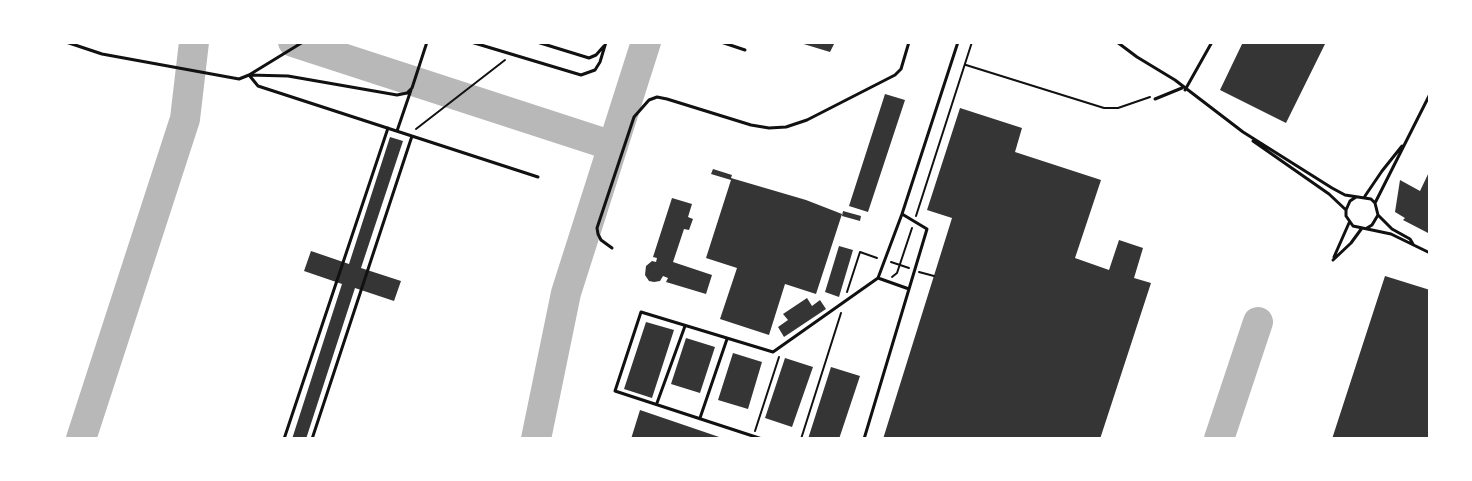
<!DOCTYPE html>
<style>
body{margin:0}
#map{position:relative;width:1472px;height:481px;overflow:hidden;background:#fff;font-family:"Public Sans",sans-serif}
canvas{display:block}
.frame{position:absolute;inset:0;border:44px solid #fff;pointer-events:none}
</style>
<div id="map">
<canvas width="1472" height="481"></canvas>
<div class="frame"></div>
</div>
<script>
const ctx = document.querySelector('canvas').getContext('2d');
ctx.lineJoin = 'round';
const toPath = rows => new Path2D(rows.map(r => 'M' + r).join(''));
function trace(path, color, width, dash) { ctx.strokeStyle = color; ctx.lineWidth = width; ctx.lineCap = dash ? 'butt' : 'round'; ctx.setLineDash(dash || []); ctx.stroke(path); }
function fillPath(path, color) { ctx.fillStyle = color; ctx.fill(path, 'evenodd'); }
trace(toPath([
 [293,42,613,146],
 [81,439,185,119,194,42],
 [536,439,566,293,646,42],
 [1219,439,1258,322]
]), '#b8b8b8', 30);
fillPath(toPath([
 [797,42,835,42,830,52],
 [1243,42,1325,44,1286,123,1220,90],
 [885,94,905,100,868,212,849,206],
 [960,108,1022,128,1015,152,1101,180,1075,258,1109,270,1119,240,1143,248,1134,278,1151,283,1100,439,883,439,952,218,927,210],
 [390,137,403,141,361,268,401,281,394,301,355,288,306,439,292,439,342,284,304,271,311,251,349,264],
 [713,169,732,175,731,178,806,200,842,214,816,294,785,284,769,335,720,319,737,268,706,258,731,180,711,174],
 [1430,170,1430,234,1403,220,1405,218,1395,212,1400,180,1420,191],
 [672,198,692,204,688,217,693,219,689,230,684,229,673,262,712,275,706,294,666,282,668,278,663,276,660,281,654,282,649,281,645,275,646,266,652,261,656,262,657,258,653,257],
 [843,211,861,216,860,221,842,216],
 [839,246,853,250,839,297,825,292],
 [1385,276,1430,290,1430,439,1332,439],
 [807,298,812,306,820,300,826,309,784,337,778,327,788,320,783,314],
 [646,322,674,330,652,398,624,389],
 [686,338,715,347,700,393,671,384],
 [733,353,762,362,748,409,718,400],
 [785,358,813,367,792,427,765,418],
 [831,367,860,376,839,439,808,439],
 [640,410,725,439,631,439]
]), '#353535');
trace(toPath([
 [966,65,1104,108,1118,108,1150,97],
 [416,129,505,60],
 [916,216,972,42],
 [891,262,909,268],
 [919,272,934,276],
 [892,277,897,273,912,228],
 [847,292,860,252,877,258],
 [755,431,779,357],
 [801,439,841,313]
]), '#111', 2);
trace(toPath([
 [66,42,102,54,239,79,249,75,303,42],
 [427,42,412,88,407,93,397,95,288,76,249,75,258,86,538,177],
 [471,42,581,75,595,70,600,62,606,42],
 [537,42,589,58,596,55,604,46],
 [721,42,745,50],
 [1117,42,1137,57,1175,80,1243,132,1332,188,1345,195,1371,199,1375,203,1378,215,1372,225,1367,228],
 [1185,90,1212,42],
 [1155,99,1182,88],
 [397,131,411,90],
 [1253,141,1329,194,1346,210],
 [1365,196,1382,171,1402,146],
 [1356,197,1350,201,1346,210,1346,216,1353,226,1391,234,1430,253],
 [1375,203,1430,94],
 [902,214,927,229,909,289],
 [1378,215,1392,229,1410,239,1413,244],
 [612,248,601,240,598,234,597,228,634,117,649,100,657,97,667,99,751,125,769,128,786,127,807,120,895,75,901,69,909,42],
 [1334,257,1349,223],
 [1333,260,1351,243,1362,228],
 [878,278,902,214,958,42],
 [657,403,685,326],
 [700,418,727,339],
 [284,439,388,128],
 [312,439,412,136],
 [762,439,615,391,641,312,773,352,878,278,909,289,864,439]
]), '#111', 3);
</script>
